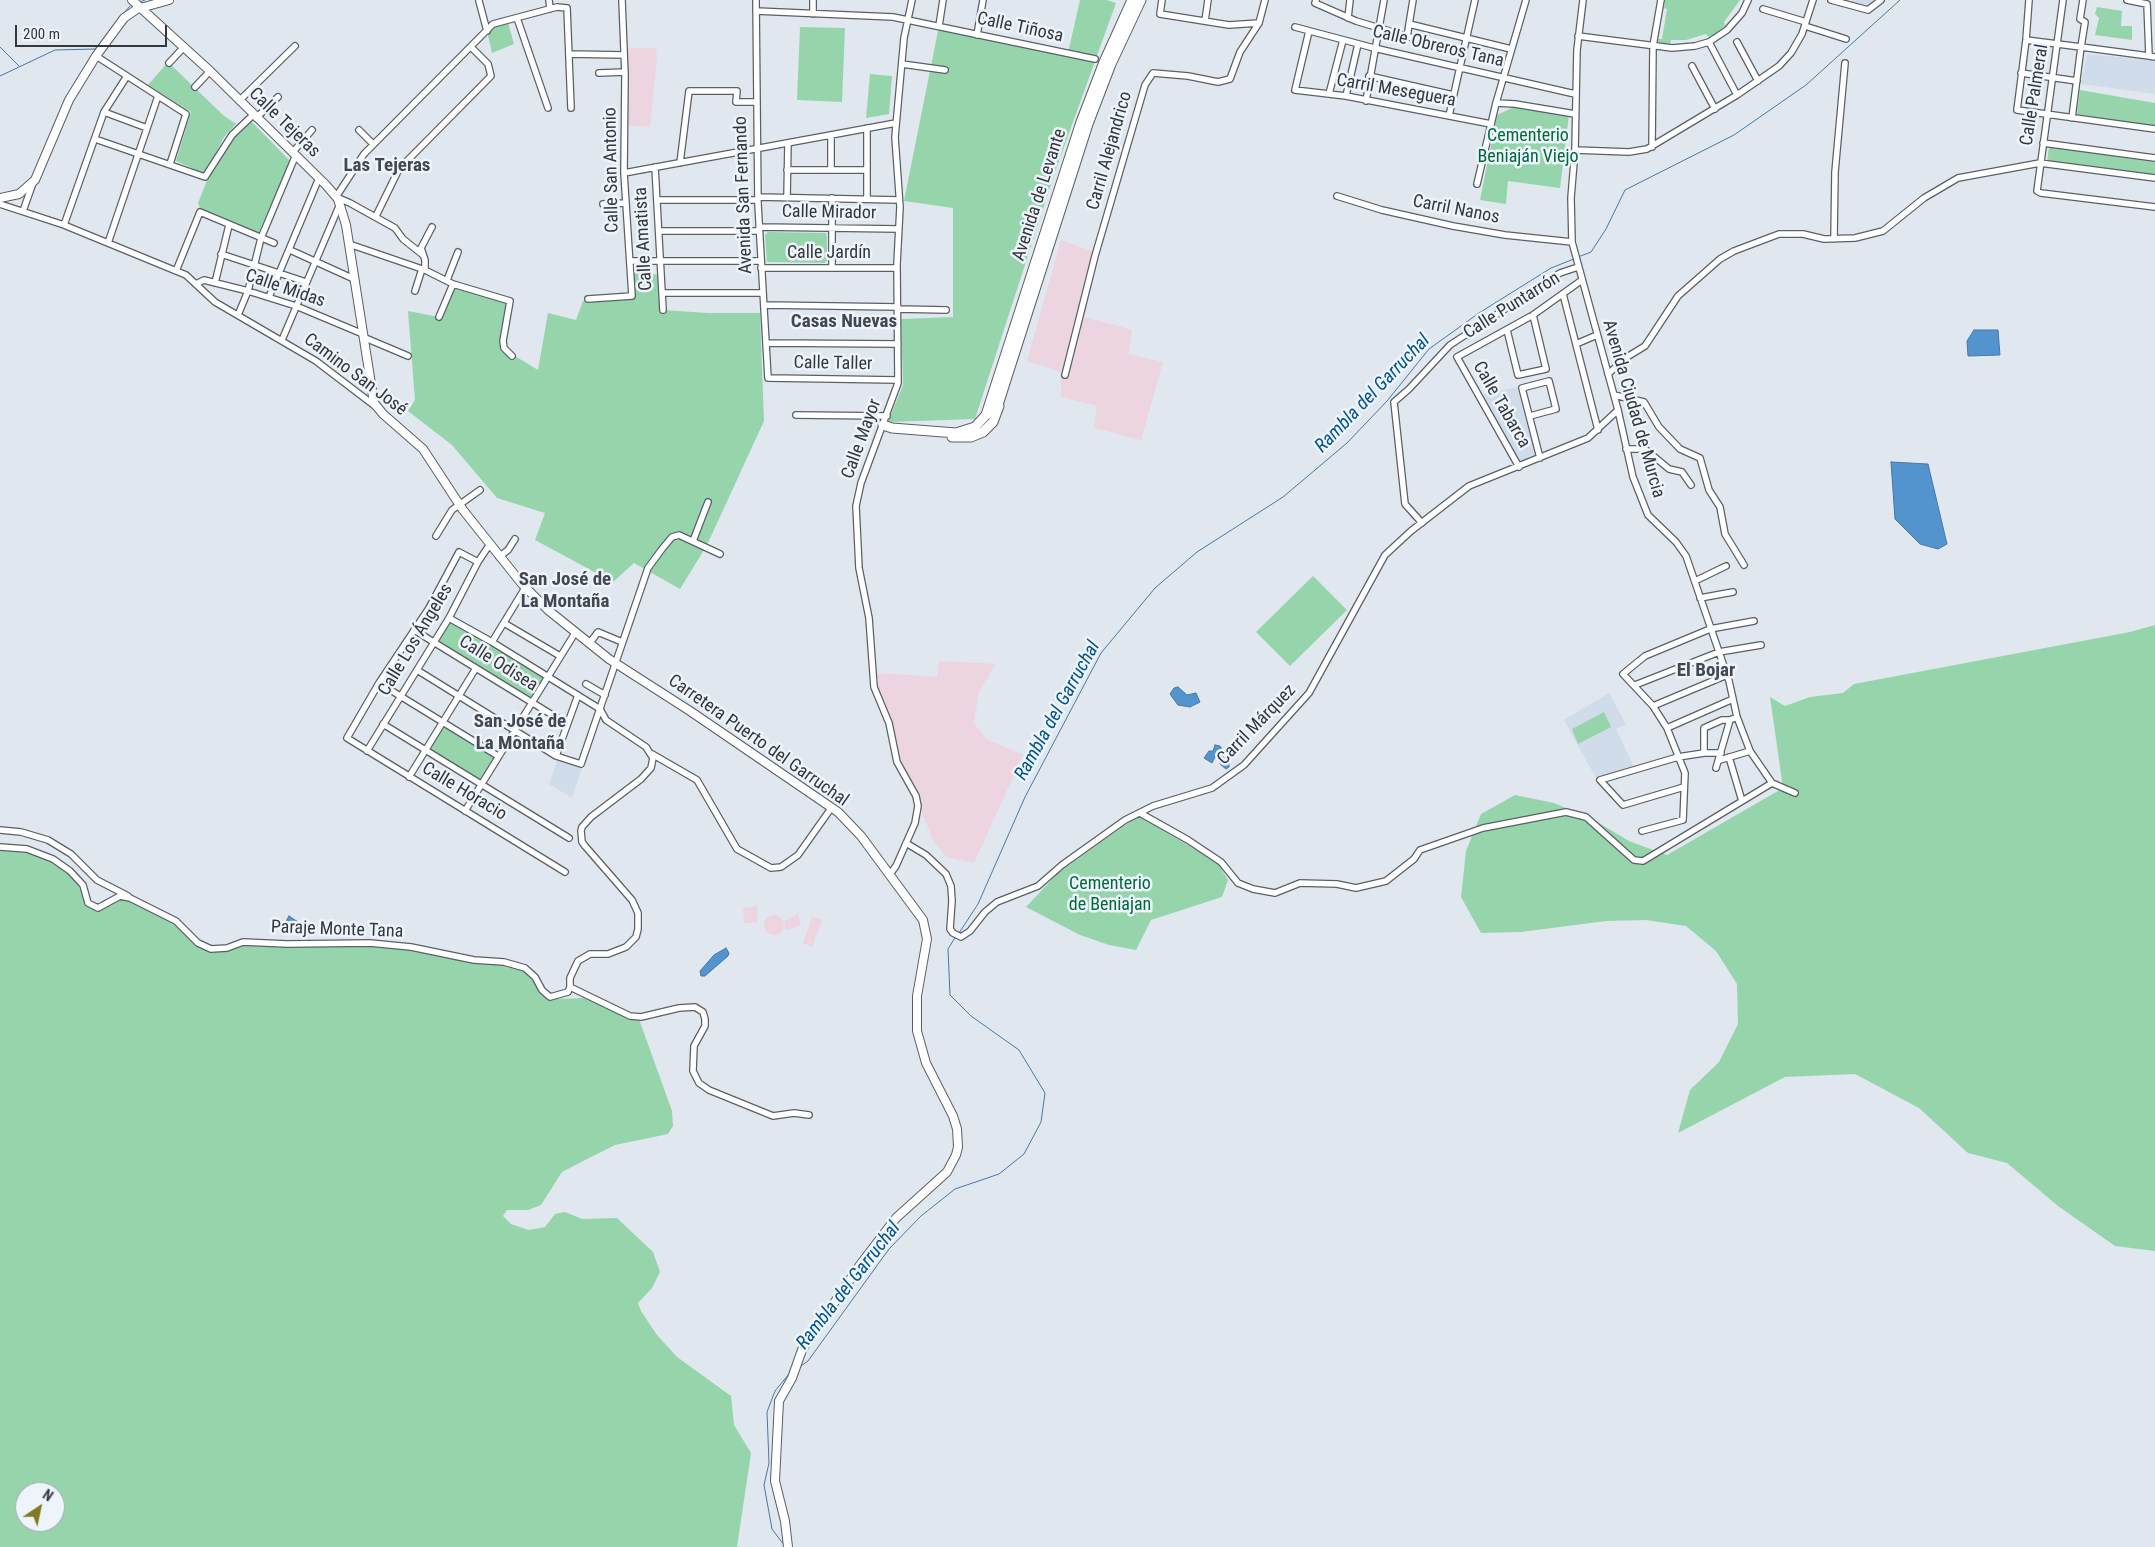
<!DOCTYPE html>
<meta charset="utf-8">
<style>
body{margin:0}
#map{position:relative;width:2155px;height:1547px;overflow:hidden;background:#e0e7ef;font-family:"Roboto Condensed",sans-serif}
canvas{display:block}
.north{position:absolute;left:15px;top:1482px;width:50px;height:50px;box-sizing:border-box;background:#edf4fc;border:1px solid #a3a8ae;border-radius:50%;rotate:34deg;font-size:14px;font-weight:700;line-height:20px;text-align:center;color:#35373a}
.north::after{content:'';display:block;margin:auto;width:18px;height:22px;background:#817a1f;clip-path:polygon(50% 0,100% 100%,50% 72%,0 100%)}
.scale{position:absolute;left:15px;top:25px;width:152px;height:22px;box-sizing:border-box;border:2px solid #35373a;border-top:0;padding-left:6px;font-size:15px;line-height:18px;white-space:nowrap;color:#35373a;-webkit-text-stroke:4px #edf4fc;paint-order:stroke}
</style>
<div id="map">
<canvas width="2155" height="1547"></canvas>
<div class="north">N</div>
<div class="scale">200 m</div>
</div>
<script>
const ctx = document.querySelector('canvas').getContext('2d');
ctx.lineJoin = 'round';
function fillPath(path, color) { ctx.fillStyle = color; ctx.fill(path, 'evenodd'); }
const toPath = rows => new Path2D(rows.map(r => 'M' + r).join(''));
function trace(path, color, width, dash) { ctx.strokeStyle = color; ctx.lineWidth = width; ctx.lineCap = dash ? 'butt' : 'round'; ctx.setLineDash(dash || []); ctx.stroke(path); }
function label(font, color, halo, rows, align = 'center') {
  ctx.font = font + ' "Roboto Condensed",sans-serif'; ctx.lineWidth = 5; ctx.setLineDash([]); ctx.textBaseline = 'middle'; ctx.strokeStyle = halo; ctx.fillStyle = color; for (const [text, x, y, turn = 0] of rows) {
    ctx.save(); ctx.translate(x, y); ctx.rotate((+turn || 0) * Math.PI / 180); ctx.textAlign = isNaN(turn) ? turn : align; if (halo) ctx.strokeText(text, 0, 0); ctx.fillText(text, 0, 0); ctx.restore();
  }
}
fillPath(toPath([
 [1852,0,1877,0,1869,7,1851,2],
 [2087,54,2155,61,2155,94,2081,84],
 [1517,387,1537,457,1518,462,1481,395],
 [1609,693,1626,724,1616,729,1634,767,1596,778,1564,720],
 [557,761,582,768,572,798,549,784]
]), '#d0dce9');
fillPath(toPath([
 [624,48,656,48,657,57,650,127,625,125],
 [1061,240,1097,253,1085,317,1132,330,1128,354,1163,362,1141,440,1094,428,1097,406,1061,397,1061,372,1027,361],
 [939,661,996,664,979,691,974,723,986,739,1023,755,974,863,946,857,933,840,922,812,920,794,898,758,892,718,878,688,877,673,937,677],
 [757,906,758,922,744,923,743,908],
 [798,914,801,925,786,931,784,921],
 '764 925a10 10 0 1 1 20 0a10 10 0 1 1-20 0Z',
 [812,917,822,920,812,947,803,943]
]), '#ecd4e0');
fillPath(toPath([
 [1080,0,1107,0,1116,3,1055,172,975,419,888,422,903,385,901,319,953,317,953,208,904,201,939,26,1068,53],
 [1665,0,1740,0,1724,22,1725,26,1714,35,1709,37,1706,34,1686,40,1671,40,1670,44,1658,42,1658,39,1662,39,1667,9,1664,8],
 [2097,7,2122,11,2121,26,2132,26,2132,40,2095,35,2099,18,2095,14],
 [508,22,514,44,492,53,487,31,493,24],
 [800,27,845,28,842,102,797,100],
 [168,62,223,115,236,124,224,137,205,174,176,161,191,112,148,85],
 [870,74,892,76,889,114,866,118],
 [2080,90,2155,103,2155,127,2077,114],
 [1516,106,1569,115,1560,188,1508,181,1506,204,1480,200,1497,115],
 [251,121,290,161,258,234,201,210,198,203,210,173,235,135],
 [2049,147,2155,162,2155,177,2047,162],
 [768,232,826,233,827,236,827,261,824,263,767,262,765,235],
 [630,261,643,261,644,275,661,274,663,310,708,313,760,313,764,421,707,545,680,589,634,563,613,582,535,540,545,513,497,498,452,445,408,411,415,400,408,311,439,317,453,284,510,301,500,347,538,370,548,313,576,320,583,301,631,296],
 [1313,576,1347,610,1290,666,1256,632],
 [449,618,547,676,531,702,434,642],
 [2155,625,2155,1251,2115,1246,2058,1206,2007,1163,1968,1153,1919,1108,1855,1074,1785,1077,1678,1133,1690,1090,1719,1062,1738,1024,1737,984,1716,951,1686,926,1646,920,1606,921,1521,932,1481,933,1461,897,1466,851,1481,814,1515,795,1554,803,1594,820,1629,841,1667,855,1783,788,1770,697,1785,706,1810,697,1843,693,1854,684,2130,632],
 [1604,712,1611,727,1578,744,1572,729],
 [443,722,498,756,481,784,426,750],
 [1138,816,1217,862,1228,880,1222,897,1151,920,1136,950,1109,945,1080,935,1026,907,1058,873],
 [0,849,26,851,44,856,74,877,90,906,100,911,123,899,133,902,171,920,197,944,215,951,222,951,247,944,287,948,369,944,400,947,518,967,526,971,543,995,555,999,583,998,639,1019,672,1111,673,1126,668,1134,615,1145,589,1158,562,1172,541,1205,528,1210,507,1210,503,1216,511,1224,529,1230,545,1227,555,1214,565,1212,582,1219,617,1218,653,1252,660,1272,652,1288,638,1303,641,1311,657,1335,677,1357,731,1396,734,1425,751,1453,737,1547,0,1547],
 [25,1492,55,1492,55,1522,25,1522]
]), '#96d5ab');
const water = toPath([
 [1974,330,1998,330,2000,355,1968,356,1967,341,1974,330],
 [1891,462,1928,464,1947,544,1938,549,1920,544,1895,519,1891,462],
 [1178,687,1187,695,1196,693,1200,702,1190,707,1178,705,1170,694,1174,688,1178,687],
 [1215,745,1220,746,1226,755,1229,764,1229,767,1226,769,1220,764,1218,756,1215,757,1212,763,1204,758,1209,751,1213,751,1215,745],
 [289,916,298,922,292,931,284,925,289,916],
 [726,948,729,953,728,956,705,976,701,976,700,971,714,955,726,948]
]);
fillPath(water, '#5394cf');
trace(water, '#4a78a2', 1);
trace(toPath([
 [140,2,145,0],
 [123,14,130,6],
 [0,47,19,66],
 [0,76,55,50,95,49,115,25],
 [1578,257,1591,252,1606,229,1625,190,1734,135,1806,85,1900,0],
 [959,933,978,904,1025,797,1101,653,1155,588,1197,552,1283,497,1347,443,1387,401,1429,349,1479,313,1551,268,1574,259],
 [801,1366,808,1361,889,1249,921,1216,955,1189,999,1174,1024,1154,1041,1122,1045,1093,1019,1050,971,1016,950,995,948,949,956,936],
 [784,1545,772,1529,764,1485,769,1463,767,1412,775,1391,789,1374]
]), '#4a78a2', 1);
const street = toPath([
 [549,0,550,9],
 [756,0,758,204,768,378,898,380],
 [1162,0,1160,14,1229,25,1259,23],
 [1316,0,1315,3,1356,21,1439,46],
 [1583,0,1577,50,1575,150,1571,198,1572,242,1618,410,1633,477,1648,515,1676,542,1686,556,1729,681,1737,717,1750,751,1772,783,1795,793],
 [1831,0,1868,10,1881,0],
 [2029,0,2026,40,2017,110,2155,129],
 [2063,0,2037,191,2041,193,2155,207],
 [2127,0,2147,4,2149,56,2155,57],
 [479,1,487,31],
 [1763,9,1806,22],
 [756,11,893,17,1095,59],
 [813,14,813,0],
 [517,18,548,108],
 [1348,18,1350,0],
 [1205,21,1208,0],
 [1409,24,1511,49],
 [939,26,943,0],
 [1805,26,1846,39],
 [1295,27,1374,48,1575,94],
 [1309,31,1295,90,1346,96,1491,124],
 [977,35,983,0],
 [1578,36,1672,48,1695,46,1709,42,1727,30,1742,13,1748,0],
 [1407,37,1413,0],
 [2026,40,2081,47,2085,22,2080,19,2083,0],
 [1709,42,1737,95],
 [1737,42,1758,81],
 [569,54,624,55],
 [96,56,186,114,170,164],
 [169,63,184,47],
 [902,64,945,70],
 [1692,66,1715,109],
 [599,73,625,72],
 [2021,73,2077,81],
 [1369,76,1453,95],
 [195,87,210,71],
 [1329,94,1343,40],
 [1346,96,1358,44],
 [239,101,295,46],
 [1366,101,1384,0],
 [1496,103,1515,104,1575,114],
 [104,112,147,128],
 [1449,116,1475,0],
 [256,118,278,97],
 [2072,118,2081,47,2149,56],
 [359,130,373,144],
 [95,139,205,177,232,135,253,115],
 [2043,143,2155,158],
 [1652,147,1653,46,1661,0],
 [1575,150,1629,152,1647,149,1737,95,1779,66,1791,53,1802,34,1813,0],
 [292,153,312,130],
 [680,163,689,91,737,91,736,102,757,102],
 [655,167,663,310],
 [787,170,866,170],
 [831,170,831,135],
 [624,173,896,123],
 [1477,184,1496,103,1526,0],
 [1337,196,1382,210,1453,226,1505,235,1572,242],
 [758,197,899,200],
 [787,198,788,143],
 [832,198,832,268],
 [867,199,867,128],
 [657,200,757,200],
 [0,204,64,225,186,275,215,302,316,361,375,406],
 [603,204,626,203],
 [23,211,33,183],
 [376,216,399,169,491,76,488,64,471,47],
 [64,225,104,112,127,76],
 [759,227,899,229],
 [659,231,759,231],
 [1834,239,1835,172,1845,63],
 [108,243,158,96],
 [349,244,425,270,453,284,510,301,503,341,504,348,512,356],
 [290,250,354,279],
 [221,254,306,282],
 [423,255,403,239,395,228,350,203,336,197,364,154,493,24,557,7,567,8,571,108],
 [630,261,761,261],
 [761,268,897,268],
 [425,270,425,260,421,248,432,227],
 [176,271,200,212,274,243],
 [447,280,458,252],
 [215,283,229,225],
 [196,284,204,280,248,291,296,306,363,334],
 [415,291,422,269],
 [662,293,763,293],
 [1563,294,1598,430],
 [269,297,319,178],
 [588,299,632,296,624,173,625,75,622,0],
 [764,305,898,307],
 [898,309,946,310],
 [238,315,248,291,261,238,295,157],
 [439,317,453,284],
 [1507,330,1518,375,1546,369,1533,315],
 [363,337,408,356],
 [282,340,340,204],
 [766,343,898,344],
 [1576,344,1597,335],
 [1608,374,1627,357,1645,346,1678,296,1720,259,1734,251,1779,234,1803,234,1824,239,1855,238,1883,231,1924,198,1958,178,2040,163,2155,178],
 [1065,375,1095,256,1145,85,1153,73,1188,76,1218,82,1230,79,1240,52,1259,23,1265,0],
 [1614,395,1644,402,1659,427,1680,449,1700,458,1709,490,1720,507,1725,534,1744,565],
 [796,415,887,416],
 [1530,416,1556,409,1549,381,1522,388,1540,458],
 [1626,449,1645,449,1669,469,1682,472,1691,485],
 [1519,467,1457,357,1533,315,1582,280],
 [1422,523,1405,504,1394,402,1409,389,1450,345,1560,273,1578,267],
 [436,536,452,510,480,490],
 [693,541,708,502],
 [499,557,508,550,515,539],
 [478,562,459,552,429,608,379,683,347,738,565,872],
 [1695,581,1726,566],
 [1700,598,1733,592],
 [449,618,492,642,600,709],
 [504,623,560,656],
 [414,630,567,724],
 [492,642,525,588],
 [589,644,598,632,622,642],
 [417,670,556,756,581,764,648,568,662,549,672,537,679,535,720,554],
 [379,683,498,756],
 [586,684,605,695],
 [1635,685,1719,652,1761,645],
 [1653,706,1727,675],
 [383,724,569,838],
 [1667,728,1733,699],
 [367,751,449,618,478,562,490,544],
 [1704,753,1704,728,1722,720,1730,720,1737,717],
 [652,754,697,780,737,849,771,868,781,867,798,855,832,807],
 [556,756,578,695],
 [1729,757,1742,801],
 [1720,760,1750,751],
 [1716,768,1730,720],
 [409,777,476,668],
 [1684,787,1623,805,1600,780,1678,757,1704,753,1721,753],
 [465,811,575,633],
 [1140,813,1188,840,1221,862,1238,883,1253,889,1275,893,1300,883,1337,884,1356,888,1386,881,1414,859,1420,850,1483,828,1566,812,1586,817,1634,860,1643,861,1772,783],
 [0,830,21,832,48,840,71,854,97,880,128,896],
 [1642,831,1683,820,1685,773,1667,728,1653,706,1623,674,1645,656,1710,629,1754,621],
 [906,843,926,855,946,874,951,886,952,901,950,929,953,933,961,937,970,931,985,912,997,902,1038,886,1062,865,1125,820,1153,806,1212,788,1244,765,1309,693,1385,555,1411,531,1469,486,1588,438,1618,410],
 [0,847,27,849,53,859,70,871,83,885,88,903,98,908,120,896,130,898,176,921,198,943,211,949,227,948,243,942,287,944,370,943,411,947,474,960,504,962,525,968,535,977,542,990,550,997,568,992,570,987],
 [890,874,896,866,915,823,918,806,916,796,897,762,889,723,874,687,869,618,859,568,856,506,861,483,898,383,897,264,900,207,895,137,904,38,912,0],
 [570,987,570,978,578,961,590,954,608,954,626,947,636,937,638,929,638,913,632,900,585,846,582,842,581,831,582,827,591,817,641,779,651,768,653,758,646,747,606,720,600,709],
 [570,987,630,1016,641,1017,679,1008,695,1007,703,1012,705,1019,705,1026,694,1046,693,1071,699,1083,709,1090,773,1116,794,1113,809,1115]
]);
const secondary = toPath([
 [132,0,210,71,326,185,338,199,346,225,374,403,383,414,423,449,463,510,522,584,548,610,609,659,690,711,838,812,861,836,923,920,927,939,917,996,917,1031,926,1063,953,1116,957,1129,958,1147,956,1155,947,1172,896,1218,860,1265,802,1350,792,1378,779,1401,775,1481,785,1521,788,1547],
 [0,198,19,194,35,180,69,100,96,56,124,18,137,9,169,0]
]);
const primary = toPath([
 [990,405,992,410,997,408,1088,124,1111,64,1141,0],
 [883,425,892,428,956,433,975,427,986,415,1081,122,1104,62,1132,0],
 [952,437,971,437,983,432,993,422,999,406]
]);
trace(street, '#5a6067', 8);
trace(secondary, '#5a6067', 10);
trace(primary, '#5a6067', 11);
trace(street, '#fff', 5.5);
trace(secondary, '#fff', 8);
trace(primary, '#fff', 9);
label('18px', '#35373a', '#edf4fc', [
 ["Calle Tiñosa",1020,28,12],
 ["Calle Obreros Tana",1438,47,13],
 ["Carril Meseguera",1396,91,10],
 ["Calle Palmeral",2035,95,-81],
 ["Calle Tejeras",284,123,44],
 ["Carril Alejandrico",1110,151,-74],
 ["Calle San Antonio",612,170,-91],
 ["Avenida San Fernando",744,195,-92],
 ["Avenida de Levante",1040,195,-72],
 ["Carril Nanos",1456,210,11],
 ["Calle Mirador",829,213,1],
 ["Calle Amatista",644,239,-93],
 ["Calle Jardín",829,253],
 ["Calle Midas",285,289,19],
 ["Calle Puntarrón",1512,306,-32],
 ["Calle Taller",833,364,1],
 ["Camino San José",355,375,37],
 ["Calle Tabarca",1501,405,60],
 ["Avenida Ciudad de Murcia",1633,409,74],
 ["Calle Mayor",862,439,-70],
 ["Calle Los Ángeles",416,640,-59],
 ["Calle Odisea",498,664,32],
 ["Carril Márquez",1257,725,-46],
 ["Carretera Puerto del Garruchal",758,741,35],
 ["Calle Horacio",464,792,31],
 ["Paraje Monte Tana",337,930,2]
]);
label('18px', '#04693a', '#edf4fc', [
 ["Cementerio",1528,136],
 ["Beniaján Viejo",1528,157],
 ["Cementerio",1110,884],
 ["de Beniajan",1110,905]
]);
label('bold 19px', '#43484f', '#edf4fc', [
 ["Las Tejeras",387,166],
 ["Casas Nuevas",844,322],
 ["San José de",565,580],
 ["La Montaña",565,602],
 ["El Bojar",1706,671],
 ["San José de",520,722],
 ["La Montaña",520,744]
]);
label('italic 19px', '#04538a', '#edf4fc', [
 ["Rambla del Garruchal",1373,394,-46],
 ["Rambla del Garruchal",1058,711,-61],
 ["Rambla del Garruchal",849,1286,-52]
]);
</script>
